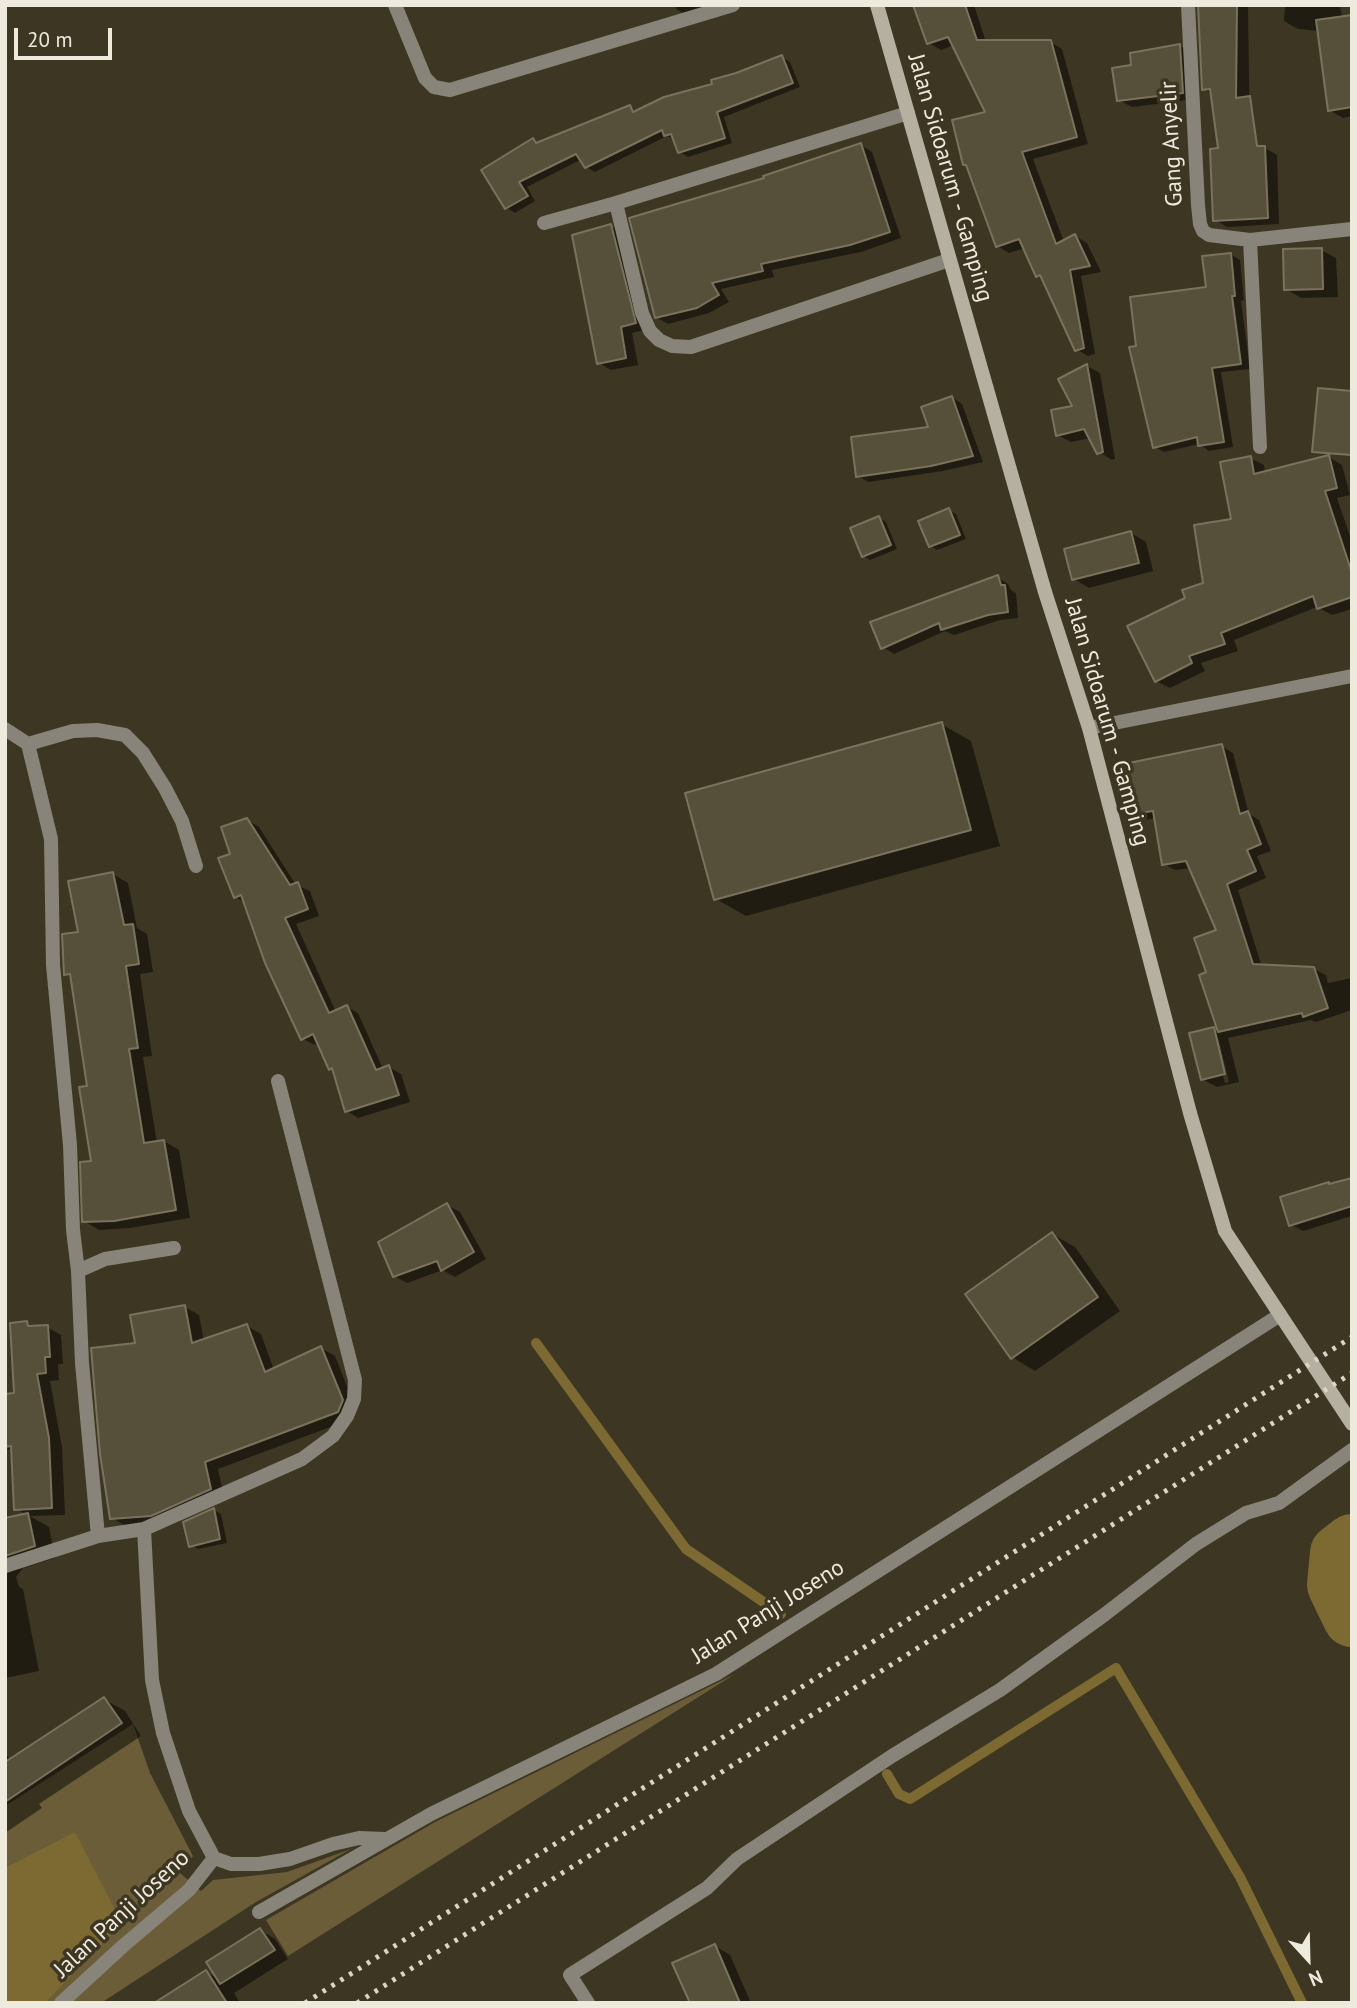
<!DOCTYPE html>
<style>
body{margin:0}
#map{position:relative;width:1357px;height:2008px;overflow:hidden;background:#3d3622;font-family:"PT Sans",sans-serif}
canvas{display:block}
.frame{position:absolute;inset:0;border:7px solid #efeade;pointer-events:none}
.north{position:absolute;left:1273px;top:1924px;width:70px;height:70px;-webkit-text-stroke:5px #3d3622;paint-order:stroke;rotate:158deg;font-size:19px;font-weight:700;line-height:28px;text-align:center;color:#efeade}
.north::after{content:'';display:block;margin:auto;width:24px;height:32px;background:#efeade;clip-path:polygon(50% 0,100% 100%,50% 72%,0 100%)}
.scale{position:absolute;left:14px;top:28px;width:98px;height:32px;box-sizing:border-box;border:4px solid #efeade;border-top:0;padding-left:9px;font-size:21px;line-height:24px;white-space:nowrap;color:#efeade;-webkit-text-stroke:5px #3d3622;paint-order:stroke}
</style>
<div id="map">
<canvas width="1357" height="2008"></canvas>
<div class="frame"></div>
<div class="north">N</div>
<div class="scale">20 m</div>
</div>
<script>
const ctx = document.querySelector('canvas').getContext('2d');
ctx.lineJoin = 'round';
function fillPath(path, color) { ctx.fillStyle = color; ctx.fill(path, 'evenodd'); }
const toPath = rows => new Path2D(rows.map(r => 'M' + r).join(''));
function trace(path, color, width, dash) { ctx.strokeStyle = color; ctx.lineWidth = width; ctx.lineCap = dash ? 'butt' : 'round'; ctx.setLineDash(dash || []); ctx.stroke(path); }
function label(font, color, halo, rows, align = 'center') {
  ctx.font = font + ' "PT Sans",sans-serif'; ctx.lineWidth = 7; ctx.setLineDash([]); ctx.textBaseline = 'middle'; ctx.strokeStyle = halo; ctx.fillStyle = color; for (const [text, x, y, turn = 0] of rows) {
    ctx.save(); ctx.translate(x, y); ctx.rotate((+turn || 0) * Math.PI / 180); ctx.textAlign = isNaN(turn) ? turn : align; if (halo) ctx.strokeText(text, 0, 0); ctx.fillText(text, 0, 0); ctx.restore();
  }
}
fillPath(toPath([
 [735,1674,288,1956,266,1920,435,1822],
 [133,1724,150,1773,193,1856,180,1873,201,1891,213,1880,287,1872,351,1849,256,1902,101,2003,5,2003,5,1806]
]), '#6a5d38');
fillPath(toPath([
 [75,1832,122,1923,45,2003,5,2003,5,1868]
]), '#7c6a32');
fillPath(toPath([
 [675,5,727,5,690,17,676,9],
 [915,5,974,5,986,42,1050,42,1062,49,1088,144,1033,159,1064,242,1075,236,1087,243,1101,272,1081,276,1095,354,1088,356,1076,349,1044,279,1037,275,1025,248,1009,253,997,246,987,113,954,45,941,50,929,43],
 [1198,5,1248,5,1250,147,1265,148,1277,155,1279,224,1227,227,1215,220,1220,150,1212,94,1204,89],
 [1285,5,1340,5,1342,18,1352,17,1352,116,1343,118,1329,110,1319,31,1298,29,1284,21],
 [1180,46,1193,54,1195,99,1132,107,1119,100,1133,66],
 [782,57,790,62,800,87,724,117,732,143,688,157,680,152,674,139,667,136,595,172,586,167,582,159,527,187,535,201,515,213,507,208,484,170,533,140,539,143,630,107,638,112,714,85],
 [861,145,872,152,901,238,861,252,772,270,774,277,721,289,729,302,709,313,668,324,656,317,766,179],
 [611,226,623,233,647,329,632,333,638,365,611,370,599,363],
 [1321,250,1336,258,1338,297,1301,298,1286,289],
 [1230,254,1240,260,1244,300,1241,301,1250,369,1221,372,1233,447,1209,451,1199,444,1164,452,1155,447,1138,347,1208,288],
 [1087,366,1100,373,1115,459,1112,460,1099,452,1091,438,1071,442,1057,435,1075,407],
 [952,397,962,404,983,462,943,471,868,482,858,476,930,428],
 [1329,457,1342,465,1350,495,1337,498,1352,542,1352,609,1332,615,1317,607,1234,640,1238,651,1201,663,1205,671,1170,688,1156,681,1187,599,1205,584,1233,521,1250,458,1264,465,1265,473],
 [949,510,956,514,966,539,937,550,930,546],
 [879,518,886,522,897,549,870,560,863,556],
 [1131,533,1146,542,1153,571,1089,588,1074,579],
 [997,577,1008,584,1011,590,1016,593,1018,618,1000,620,954,635,945,631,894,654,883,647],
 [941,724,971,741,1000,846,746,916,716,899],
 [1221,746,1233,753,1249,814,1259,820,1271,851,1257,856,1266,878,1238,890,1262,967,1314,969,1326,975,1328,983,1352,978,1352,1010,1316,1022,1311,1020,1228,1038,1239,1082,1217,1087,1202,1079,1213,1029,1220,1033,1201,976,1208,973,1218,931,1191,868,1175,870,1164,864,1156,818,1139,821,1128,814],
 [1214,1038,1218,1038,1229,1082,1225,1083],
 [247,820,259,827,296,885,310,891,319,916,296,924,336,1012,347,1007,358,1013,383,1069,389,1067,401,1074,410,1102,358,1118,347,1111,334,1071,330,1068,319,1043,315,1045,303,1039,246,903,235,897,232,855],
 [113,874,128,883,137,928,147,934,153,972,140,974,152,1056,143,1057,157,1143,164,1141,179,1150,190,1218,130,1228,99,1230,84,1221,93,1163,89,1087,73,978,65,974,80,933],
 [1352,1180,1352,1216,1303,1231,1290,1224,1328,1183,1332,1185],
 [447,1205,460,1212,486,1259,455,1277,443,1270,407,1283,394,1276],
 [1052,1234,1075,1247,1120,1311,1035,1371,1012,1357],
 [185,1307,199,1315,204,1341,247,1326,261,1334,274,1370,321,1348,335,1356,356,1409,352,1419,218,1469,224,1497,165,1522,126,1526,112,1518,137,1345],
 [27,1323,36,1328,47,1327,61,1335,63,1364,58,1364,59,1380,50,1381,62,1447,65,1515,30,1516,49,1527,55,1558,23,1568,16,1577,19,1587,23,1589,39,1671,5,1678,5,1520,28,1515,16,1509,13,1452,5,1447,5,1396,16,1394],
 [214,1510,221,1514,227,1543,198,1549,191,1545],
 [104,1699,125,1711,141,1736,39,1804,42,1808,5,1833,5,1753,11,1761],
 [260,1930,275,1939,288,1959,234,1993,240,2003,158,2003,206,1972,219,1979],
 [715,1946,730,1955,751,2003,691,2003]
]), '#0007');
trace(toPath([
 [536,1343,686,1549,781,1614],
 [887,1774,899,1794,910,1799,1116,1668,1240,1877,1302,2003]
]), '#7c6a32', 10);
trace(toPath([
 [1352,1543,1339,1553,1336,1585,1352,1618]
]), '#7c6a32', 58);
const building = toPath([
 [913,5,965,5,977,40,1051,40,1077,137,1022,152,1056,244,1075,234,1090,266,1070,270,1084,348,1075,351,1040,275,1036,277,1019,239,996,247,966,165,963,165,952,120,985,112,948,37,927,44,913,5],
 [1198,5,1237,5,1236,98,1250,96,1257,146,1265,146,1268,218,1213,221,1210,149,1218,148,1210,89,1202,90,1198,5],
 [1352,15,1352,107,1328,111,1316,20,1352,15],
 [1180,44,1183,93,1117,101,1112,68,1131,65,1130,53,1180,44],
 [782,55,793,83,717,112,725,138,678,153,671,134,664,136,662,130,585,168,576,154,519,182,528,196,505,209,481,170,533,138,536,143,630,105,633,112,664,97,712,84,711,80,736,73,782,55],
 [861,143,890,232,850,245,761,264,763,271,712,283,719,295,697,308,655,318,629,218,764,178,763,176,861,143],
 [611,224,636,323,621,327,626,358,597,364,572,235,611,224],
 [1322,248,1323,289,1284,290,1283,249,1322,248],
 [1231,253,1235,296,1232,296,1241,364,1212,368,1224,442,1198,446,1197,437,1153,448,1129,347,1136,346,1130,297,1206,287,1202,256,1231,253],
 [1087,364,1103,452,1097,454,1084,429,1056,436,1051,410,1072,406,1058,379,1087,364],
 [1318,388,1352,391,1352,455,1312,452,1318,388],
 [952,396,973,456,931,466,856,477,851,437,928,427,921,407,952,396],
 [1329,455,1337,488,1325,491,1352,573,1352,597,1317,609,1313,596,1221,633,1225,644,1189,656,1192,663,1155,682,1127,626,1185,598,1182,590,1203,583,1194,525,1231,519,1220,462,1251,456,1254,474,1329,455],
 [949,508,960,535,929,547,918,521,949,508],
 [879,516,891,545,862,557,850,528,879,516],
 [1131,531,1139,563,1072,580,1064,549,1131,531],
 [998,575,1001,585,1005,585,1008,612,988,615,941,630,939,623,881,649,870,622,998,575],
 [942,722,971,830,714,900,685,793,942,722],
 [1222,744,1240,814,1248,811,1261,844,1247,850,1256,871,1227,884,1253,964,1314,967,1328,1008,1303,1017,1302,1013,1218,1032,1199,975,1206,972,1194,938,1216,930,1186,861,1162,865,1153,811,1126,815,1119,765,1222,744],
 [247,818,290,885,298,882,308,909,285,918,329,1013,347,1005,376,1070,389,1065,399,1095,345,1112,332,1068,329,1070,313,1034,301,1040,265,963,241,895,234,898,218,858,230,854,221,827,247,818],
 [113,872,124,925,133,924,139,964,126,966,138,1048,129,1049,144,1143,164,1140,176,1210,114,1221,82,1222,80,1162,91,1161,79,1087,87,1086,70,974,64,975,62,934,78,932,68,881,113,872],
 [1214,1027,1225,1074,1201,1080,1189,1033,1214,1027],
 [1352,1178,1352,1206,1289,1226,1280,1197,1329,1182,1329,1184,1352,1178],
 [447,1203,474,1252,441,1271,437,1261,393,1277,378,1242,447,1203],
 [1052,1232,1098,1297,1011,1359,965,1294,1052,1232],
 [185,1305,192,1343,247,1324,265,1372,321,1346,343,1400,338,1412,205,1462,211,1489,151,1516,110,1519,100,1454,91,1348,135,1343,130,1315,185,1305],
 [27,1321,28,1326,48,1325,50,1357,45,1357,46,1373,37,1374,49,1438,52,1508,14,1510,11,1446,5,1447,5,1394,14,1393,10,1323,27,1321],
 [214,1508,220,1539,189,1547,183,1522,214,1508],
 [28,1513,35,1546,5,1556,5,1518,28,1513],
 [104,1697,122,1723,5,1802,5,1762,104,1697],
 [260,1928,275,1950,220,1984,206,1962,260,1928],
 [715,1944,740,2003,690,2003,672,1963,715,1944],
 [206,1970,227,2003,154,2003,206,1970]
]);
fillPath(building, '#564f3a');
trace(building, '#7a725c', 2);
trace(toPath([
 [395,5,425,78,434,87,450,90,733,5],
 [1188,5,1198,205,1200,224,1203,231,1209,235,1250,240,1352,229],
 [616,203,908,113],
 [544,223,616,203,642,313,650,331,659,340,672,346,691,347,949,260],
 [1250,240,1260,447],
 [1089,728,1352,676],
 [5,729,28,744,51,839,53,965,70,1145,73,1230,78,1271,82,1363,98,1536],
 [28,744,73,731,97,730,125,735,143,753,165,788,182,821,196,866],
 [78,1271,105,1259,174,1248],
 [144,1529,152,1680,163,1733,189,1811,214,1858,231,1864,259,1864,290,1859,333,1844,359,1838,385,1839],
 [5,1566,98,1536,144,1529,302,1459,333,1436,347,1416,354,1399,355,1380,278,1081],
 [259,1912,431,1814,716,1674,1280,1315],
 [61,2003,123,1946,189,1890,214,1858],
 [588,2003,570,1975,707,1888,737,1859,892,1756,1000,1690,1104,1615,1196,1544,1246,1513,1279,1503,1352,1450]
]), '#88847a', 14);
trace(toPath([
 [877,5,1045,592,1089,728,1190,1113,1225,1231,1352,1424]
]), '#b5b0a0', 14);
trace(toPath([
 [305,2003,1352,1337],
 [357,2003,1352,1373]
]), '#dad5c8', 5, [3.5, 7]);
label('23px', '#efeade', '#3d3622', [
 ["Gang Anyelir",1172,144,-93],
 ["Jalan Sidoarum - Gamping",950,178,74],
 ["Jalan Sidoarum - Gamping",1107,722,74],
 ["Jalan Panji Joseno",768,1612,-32],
 ["Jalan Panji Joseno",122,1914,-43]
]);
</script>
